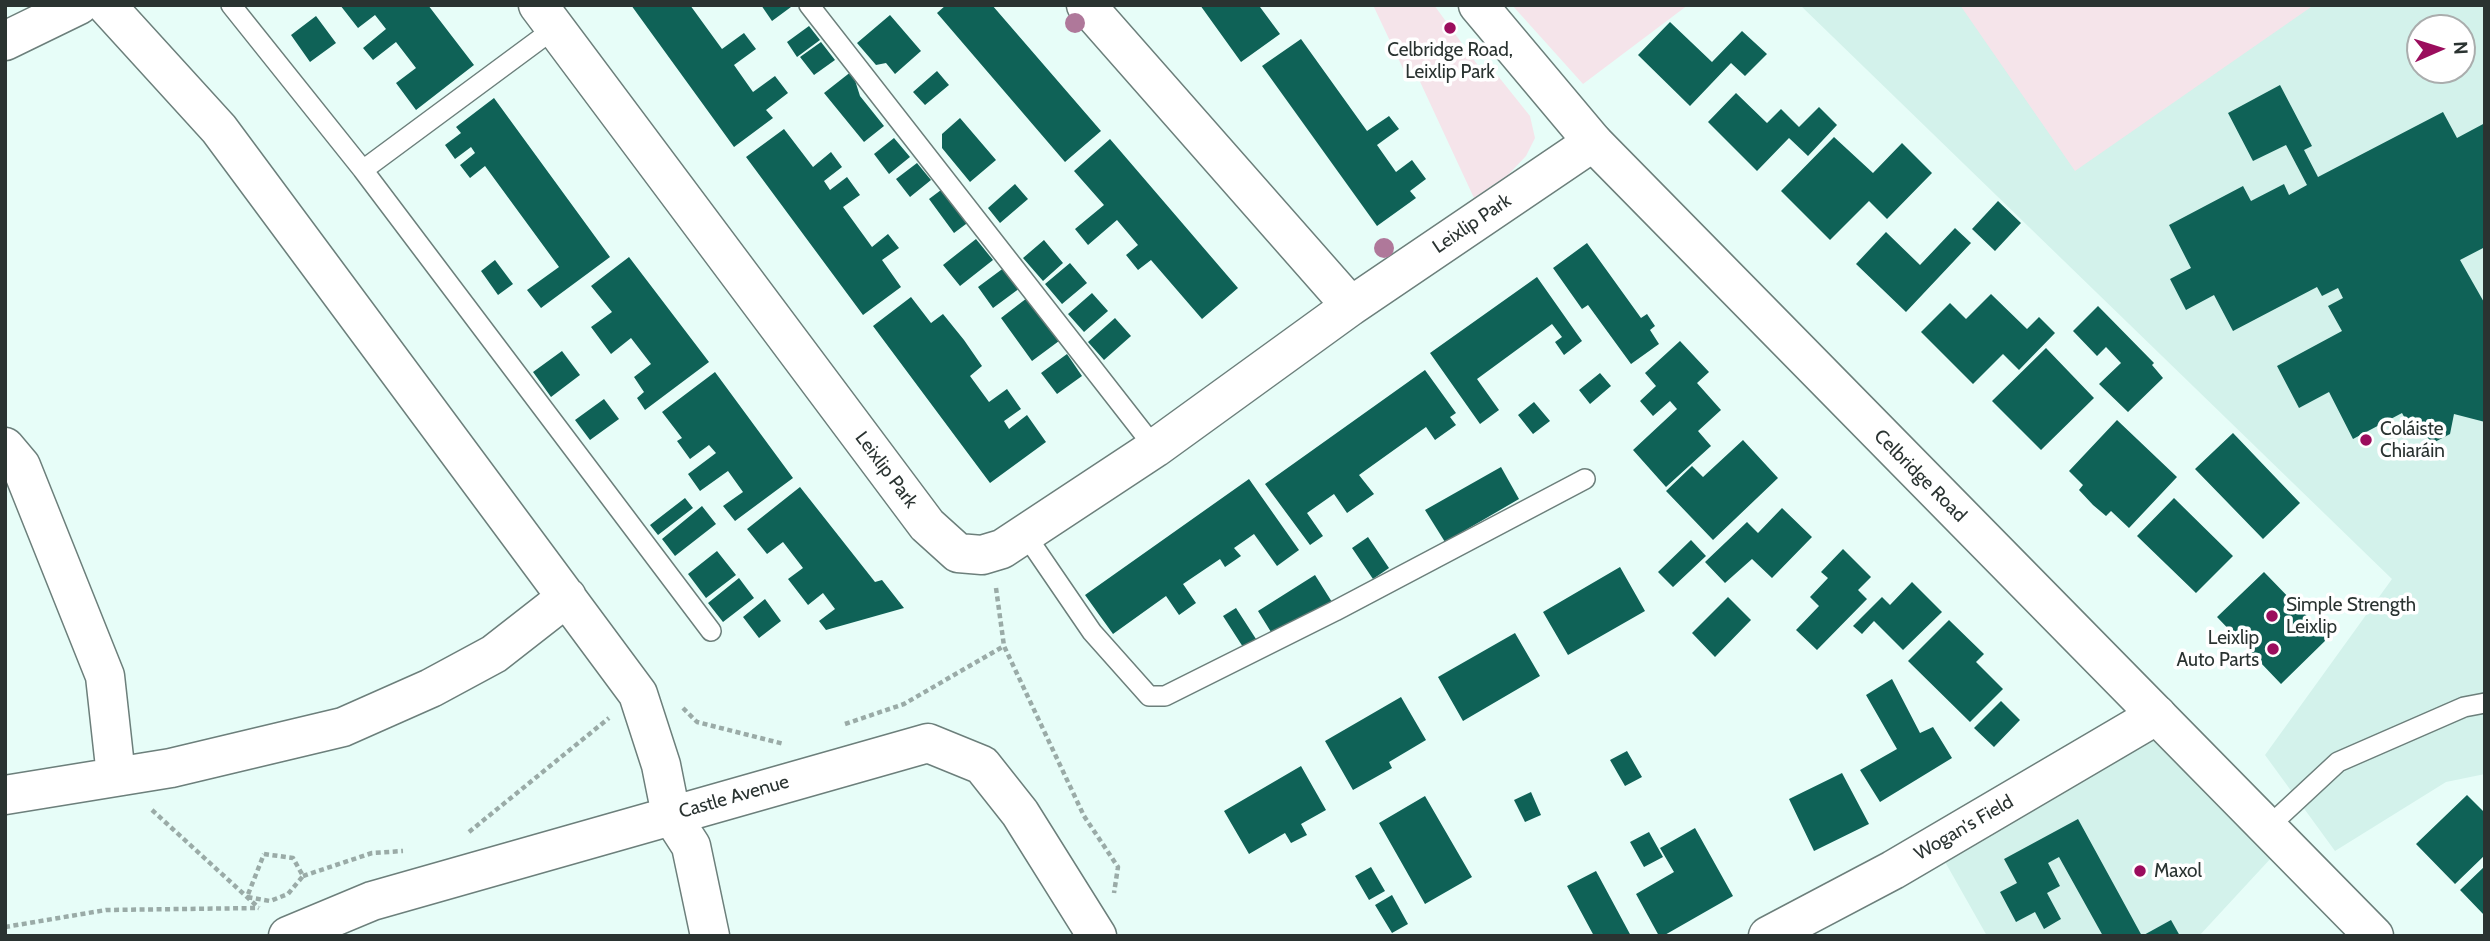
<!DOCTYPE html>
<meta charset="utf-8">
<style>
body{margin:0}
#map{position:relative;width:2490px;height:941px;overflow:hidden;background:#e7fdf8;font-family:Cabin,sans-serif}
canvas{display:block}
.frame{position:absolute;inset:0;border:7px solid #2a3331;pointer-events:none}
.north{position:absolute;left:2406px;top:14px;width:70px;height:70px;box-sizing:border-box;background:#fff;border:2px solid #aaadad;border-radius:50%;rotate:87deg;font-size:19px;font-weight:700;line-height:28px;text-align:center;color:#2a3331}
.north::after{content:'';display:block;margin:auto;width:24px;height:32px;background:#9b0d5d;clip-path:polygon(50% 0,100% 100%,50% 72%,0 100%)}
</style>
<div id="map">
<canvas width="2490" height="941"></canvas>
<div class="frame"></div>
<div class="north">N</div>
</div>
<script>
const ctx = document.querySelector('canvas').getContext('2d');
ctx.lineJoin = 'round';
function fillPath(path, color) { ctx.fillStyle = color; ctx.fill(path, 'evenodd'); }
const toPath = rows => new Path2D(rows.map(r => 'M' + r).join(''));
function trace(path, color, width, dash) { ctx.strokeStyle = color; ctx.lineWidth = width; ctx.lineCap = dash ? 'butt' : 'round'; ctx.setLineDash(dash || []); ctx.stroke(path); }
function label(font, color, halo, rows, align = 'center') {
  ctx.font = font + ' Cabin,sans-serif'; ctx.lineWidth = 7; ctx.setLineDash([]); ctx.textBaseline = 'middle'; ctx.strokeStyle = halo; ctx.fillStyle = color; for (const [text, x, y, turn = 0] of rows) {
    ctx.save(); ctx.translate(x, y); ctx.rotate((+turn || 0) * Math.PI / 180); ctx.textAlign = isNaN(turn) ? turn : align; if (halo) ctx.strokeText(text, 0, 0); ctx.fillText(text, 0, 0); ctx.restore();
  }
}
fillPath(toPath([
 [1800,5,2485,5,2485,774,2446,782,2335,851,2265,755,2392,579],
 [2420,28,2462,28,2462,70,2420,70],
 [2153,736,2272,857,2199,936,1987,936,1940,853]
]), '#d3f2eb');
fillPath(toPath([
 [1373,5,1434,5,1485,75,1498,76,1530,116,1535,138,1526,156,1508,175,1474,198,1416,73,1407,77],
 [1512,5,1688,5,1583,84],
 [1960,5,2314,5,2075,171]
]), '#f5e4ea');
fillPath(toPath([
 [340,5,428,5,474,65,416,110,396,83,416,68,396,42,373,60,363,48,386,29,375,15,358,28],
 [631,5,690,5,722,49,744,33,756,49,734,65,753,92,775,76,788,93,766,110,773,118,734,147],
 [761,5,790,5,791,7,772,21],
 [946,5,992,5,1101,131,1065,162,937,13],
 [1200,5,1263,5,1260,7,1280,34,1241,62],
 [890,15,921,51,895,74,886,63,876,65,857,43],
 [316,16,336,43,310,62,291,35],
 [1670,22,1712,62,1742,31,1767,54,1745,76,1731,63,1690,106,1638,55],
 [809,26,820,40,797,57,787,42],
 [1301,39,1367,131,1389,116,1399,129,1377,145,1396,172,1412,160,1426,179,1410,191,1416,198,1377,226,1262,66],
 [821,42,835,60,814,75,800,57],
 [852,71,860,96,884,126,864,142,824,93],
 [937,71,949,85,925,105,913,92],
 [2280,85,2312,146,2304,150,2318,177,2443,112,2457,138,2485,123,2485,247,2460,260,2485,304,2485,422,2454,414,2450,434,2431,444,2423,428,2413,433,2402,413,2353,439,2329,392,2299,408,2277,366,2342,331,2328,306,2343,298,2338,288,2322,296,2317,287,2233,331,2214,295,2186,310,2170,279,2191,268,2169,225,2243,186,2251,201,2284,184,2289,195,2307,185,2286,145,2253,161,2228,113],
 [1736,93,1767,123,1781,109,1799,127,1819,107,1837,125,1808,156,1789,138,1757,171,1708,122],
 [494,98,610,257,541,308,527,290,559,267,485,166,470,178,460,165,475,153,471,147,455,159,445,145,461,133,456,127],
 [960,118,996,160,970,182,942,148,942,134],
 [784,129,813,167,831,152,842,167,824,181,830,190,847,177,860,195,843,207,872,247,888,234,899,248,882,260,901,287,863,315,746,157],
 [1834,137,1873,173,1902,143,1932,173,1887,219,1869,201,1830,240,1781,191],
 [894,138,910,157,889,174,874,154],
 [1110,139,1238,288,1202,319,1151,260,1138,270,1126,255,1138,245,1117,220,1088,245,1075,229,1104,205,1074,171],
 [917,163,931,180,910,197,896,179],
 [1015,184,1028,199,1000,223,988,208],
 [945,187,970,221,954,233,929,199],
 [1998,201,2021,223,1995,251,1972,229],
 [1955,228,1971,243,1906,312,1856,264,1886,232,1920,265],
 [976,239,993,260,960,286,943,265],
 [1044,240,1063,263,1043,281,1023,258],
 [1587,243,1641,318,1647,314,1655,326,1650,330,1659,344,1631,364,1588,305,1582,309,1553,268],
 [629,257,709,362,645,410,637,398,644,392,634,377,651,364,631,338,611,354,591,327,612,312,591,286],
 [495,260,513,284,498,295,481,271],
 [1070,263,1087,283,1062,304,1045,284],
 [1005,267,1020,288,993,308,978,287],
 [1537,277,1582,341,1564,355,1555,342,1562,337,1552,324,1477,379,1499,410,1480,424,1430,353],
 [1092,293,1108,311,1084,332,1068,314],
 [1991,294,2027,329,2039,317,2055,333,2019,370,2003,354,1973,384,1921,332,1950,303,1966,319],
 [911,297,931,323,943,314,964,340,982,366,970,376,989,402,1007,389,1021,409,1004,421,1009,429,1027,415,1046,442,990,483,873,326],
 [1027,298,1059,341,1032,361,1001,318],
 [2098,306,2154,363,2152,365,2163,378,2128,412,2099,384,2121,363,2106,347,2097,356,2073,331],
 [1115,318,1131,336,1104,360,1088,342],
 [1680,341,1709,372,1697,383,1721,410,1698,431,1711,446,1666,487,1633,450,1677,409,1670,401,1653,416,1640,401,1656,386,1645,373],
 [2046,348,2094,398,2041,450,1992,401],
 [562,351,580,375,551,397,533,372],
 [1067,354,1082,376,1057,394,1041,373],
 [1425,370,1456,413,1450,417,1456,425,1435,440,1426,427,1359,475,1374,494,1347,513,1334,494,1307,513,1323,536,1310,545,1265,484],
 [715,372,793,478,735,521,723,506,743,492,728,471,700,491,688,474,716,453,709,445,690,459,677,441,682,438,662,412],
 [1600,373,1611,386,1590,404,1579,390],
 [604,399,619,419,590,440,575,420],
 [1534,402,1550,421,1533,434,1518,415],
 [2117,420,2177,477,2129,528,2111,511,2106,516,2093,505,2079,490,2083,485,2069,471],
 [2233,433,2300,503,2263,539,2195,469],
 [1743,440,1778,478,1713,540,1666,491,1692,466,1703,477],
 [1501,467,1519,499,1445,542,1425,510],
 [1249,479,1299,550,1277,566,1254,534,1234,548,1241,556,1225,567,1220,559,1183,584,1196,603,1179,615,1166,596,1113,634,1085,595],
 [800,487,875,582,882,580,904,608,826,630,819,621,835,609,823,593,808,605,788,579,803,568,783,542,767,554,747,529],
 [685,498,693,508,658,535,650,525],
 [2174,498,2233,556,2196,593,2137,536],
 [702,506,716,524,675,556,662,539],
 [1782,508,1812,537,1772,578,1752,559,1725,583,1705,562,1747,522,1758,533],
 [1368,537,1389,568,1373,579,1352,548],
 [1691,540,1706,556,1673,587,1658,572],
 [1843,549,1871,577,1858,590,1867,599,1817,650,1796,630,1819,606,1810,597,1828,578,1821,572],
 [717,551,736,575,706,598,688,574],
 [1620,567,1645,611,1568,655,1543,612],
 [2264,572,2328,638,2281,684,2217,617],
 [1315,575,1332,602,1271,632,1258,611],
 [739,578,754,598,723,622,708,603],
 [1912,582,1942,612,1903,650,1874,621,1862,634,1853,626,1882,597,1890,605],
 [1728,597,1751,620,1715,657,1692,633],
 [765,599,781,621,759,638,743,617],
 [1236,608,1256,639,1243,647,1223,616],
 [1949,620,1984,654,1976,662,2003,689,1970,722,1908,661],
 [1515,633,1540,676,1463,721,1438,677],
 [1892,679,1920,733,1933,727,1952,758,1880,802,1860,770,1897,749,1866,695],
 [1401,697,1426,740,1389,762,1392,768,1353,790,1325,741],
 [2001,701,2020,720,1994,747,1974,728],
 [1627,751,1642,777,1625,786,1610,760],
 [1301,766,1326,810,1301,824,1307,835,1291,843,1285,833,1249,854,1224,811],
 [1842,773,1869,824,1814,851,1789,799],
 [1531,792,1541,815,1525,822,1514,800],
 [2467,795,2485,813,2485,855,2455,884,2416,844],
 [1425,796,1472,877,1425,904,1379,823],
 [2078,819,2142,936,2171,920,2180,936,2103,936,2059,857,2048,863,2060,886,2047,893,2061,919,2044,929,2035,912,2016,922,2000,892,2017,883,2004,859],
 [1695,828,1733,896,1663,936,1659,936,1636,894,1674,872,1660,848],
 [1649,832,1663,857,1644,867,1630,842],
 [2485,866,2485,916,2460,890],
 [1371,867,1385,891,1369,900,1355,876],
 [1596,871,1631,936,1594,936,1567,886],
 [1392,895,1408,924,1392,933,1375,905]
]), '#0f6257');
const lane = toPath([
 [231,5,363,170,555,28],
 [809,5,1155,448],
 [363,170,711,631],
 [1025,534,1092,632,1149,696,1165,696,1335,611,1585,479],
 [2267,828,2338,762,2464,707,2485,703]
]);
const street = toPath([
 [106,5,219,129,638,694,661,765,671,815,691,846,710,936],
 [538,5,927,525,958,553,982,555,1002,549,1155,448,1351,306,1593,142],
 [1086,5,1351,306],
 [5,41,79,5],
 [5,447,21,466,105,676,116,776],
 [5,795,171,768,343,727,431,688,494,654,567,597],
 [288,936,372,901,928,743,982,765,1020,813,1097,936],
 [1768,936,1893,870,2157,715]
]);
const secondary = toPath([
 [1478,5,1593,142,2374,936]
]);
trace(lane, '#6c7f7b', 22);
trace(street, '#6c7f7b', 41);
trace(secondary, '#6c7f7b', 41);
trace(toPath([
 [996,588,1004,646,1084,816,1118,867,1114,893],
 [683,708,697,722,784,744],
 [845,724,904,704,1004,646],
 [152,810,259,908],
 [469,832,609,718],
 [264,854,293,858,303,876,288,894,270,901,247,897,264,854],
 [303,876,372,853,403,851],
 [5,927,106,910,259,908]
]), '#9aaba7', 4.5, [5, 3.5]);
trace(lane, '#fff', 19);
trace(street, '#fff', 38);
trace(secondary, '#fff', 38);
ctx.fillStyle = '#af789a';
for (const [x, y] of [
 [1075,23],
 [1384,248]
]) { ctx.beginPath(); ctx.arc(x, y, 10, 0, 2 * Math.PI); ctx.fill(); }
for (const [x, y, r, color] of [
 [1450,28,7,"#9b0d5d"],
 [2366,440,7,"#9b0d5d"],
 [2272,616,7,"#9b0d5d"],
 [2273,649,7,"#9b0d5d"],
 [2140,871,7,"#9b0d5d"]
]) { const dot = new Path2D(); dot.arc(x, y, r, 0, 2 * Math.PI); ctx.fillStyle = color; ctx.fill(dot); trace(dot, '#fff', 2.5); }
label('19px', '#2a3331', '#fff', [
 ["Celbridge Road,",1450,50,"center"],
 ["Leixlip Park",1450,72,"center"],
 ["Coláiste",2380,429],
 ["Chiaráin",2380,451],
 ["Simple Strength",2286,605],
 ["Leixlip",2286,627],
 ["Leixlip",2259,638,"right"],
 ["Auto Parts",2259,660,"right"],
 ["Maxol",2154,871]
], 'left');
label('19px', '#2a3331', '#fff', [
 ["Leixlip Park",1472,224,-34],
 ["Leixlip Park",886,470,53],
 ["Celbridge Road",1920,476,45],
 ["Castle Avenue",734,797,-16],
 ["Wogan's Field",1964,828,-30]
]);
</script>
